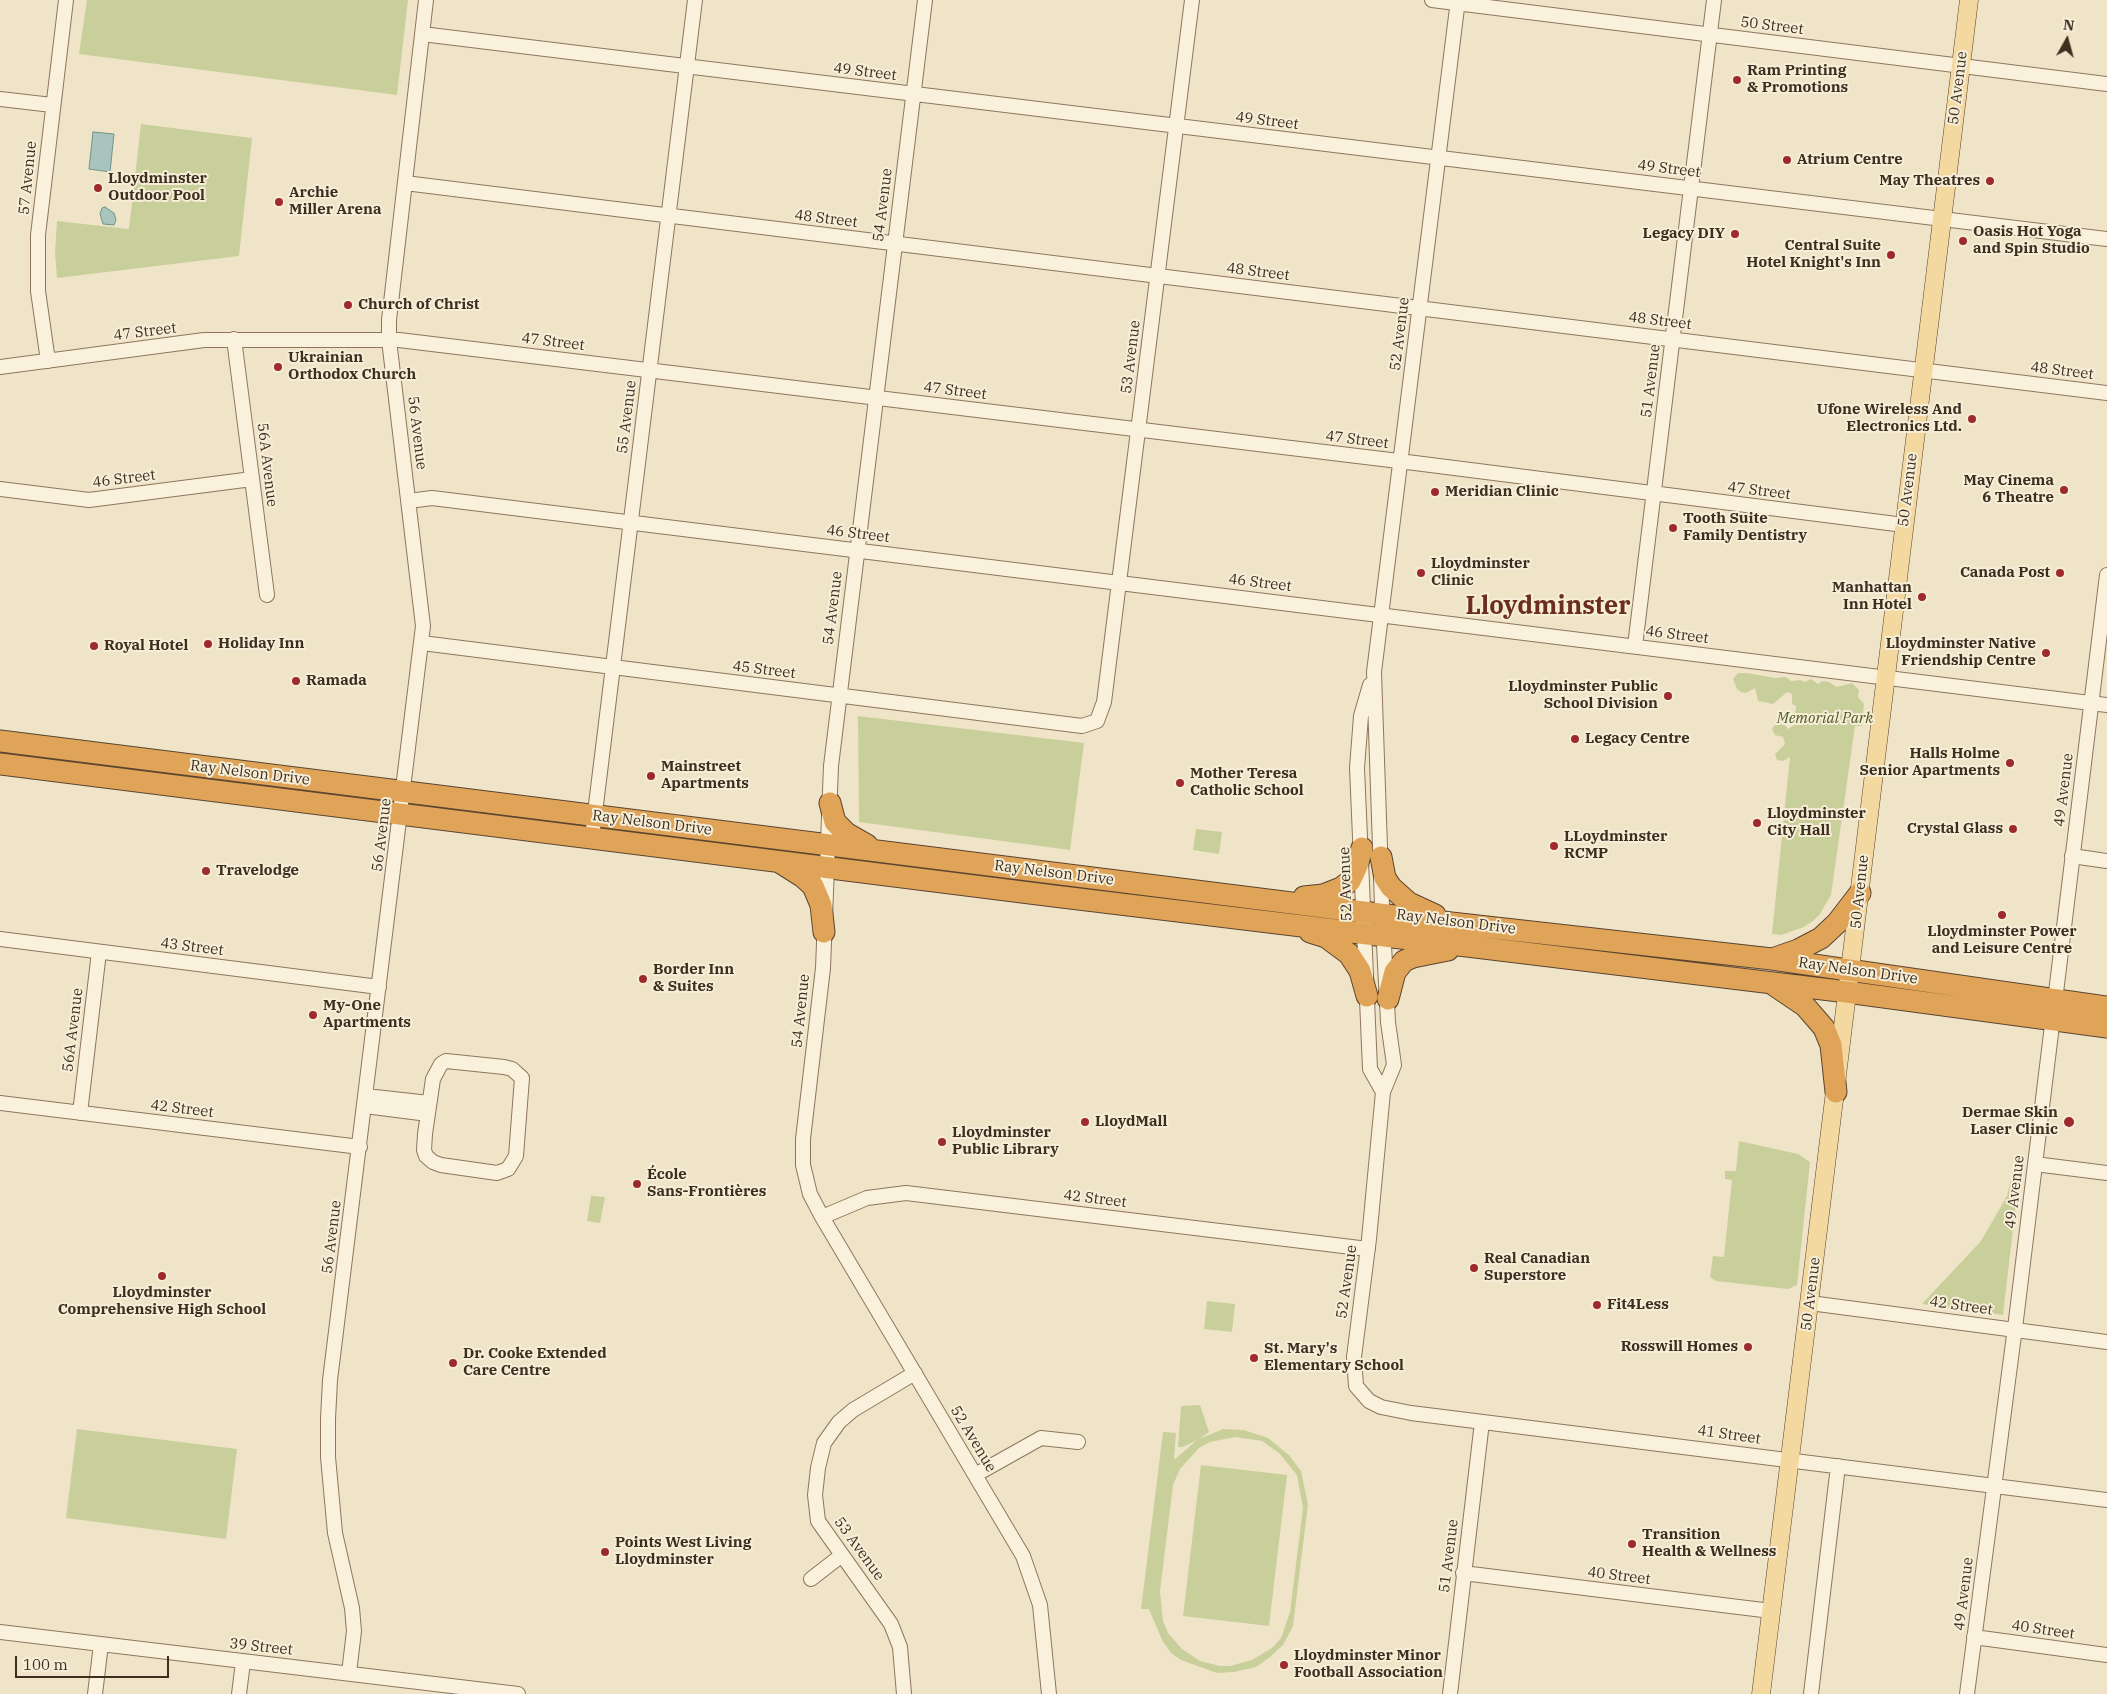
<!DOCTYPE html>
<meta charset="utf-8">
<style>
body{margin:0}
#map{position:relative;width:2107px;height:1694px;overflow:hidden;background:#f0e4c8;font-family:"IBM Plex Serif",serif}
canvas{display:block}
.north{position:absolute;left:2042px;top:15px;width:50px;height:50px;-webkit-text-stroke:4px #f7eed8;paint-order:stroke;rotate:7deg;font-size:14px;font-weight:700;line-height:20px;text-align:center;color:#3d2e20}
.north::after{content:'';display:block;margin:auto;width:18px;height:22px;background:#3d2e20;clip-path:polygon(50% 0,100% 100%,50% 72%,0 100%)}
.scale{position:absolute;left:15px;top:1656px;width:154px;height:22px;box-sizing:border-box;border:2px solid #3d2e20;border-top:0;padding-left:6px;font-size:15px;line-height:18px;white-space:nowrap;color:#3d2e20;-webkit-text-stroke:4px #f7eed8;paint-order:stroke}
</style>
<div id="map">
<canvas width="2107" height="1694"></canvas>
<div class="north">N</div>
<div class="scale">100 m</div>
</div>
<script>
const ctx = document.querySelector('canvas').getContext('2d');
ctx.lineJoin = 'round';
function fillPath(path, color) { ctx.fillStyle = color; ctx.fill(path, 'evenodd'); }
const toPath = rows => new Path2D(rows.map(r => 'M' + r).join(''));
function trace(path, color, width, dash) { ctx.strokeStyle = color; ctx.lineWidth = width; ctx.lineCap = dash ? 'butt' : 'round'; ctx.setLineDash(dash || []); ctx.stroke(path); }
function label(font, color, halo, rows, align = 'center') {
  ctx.font = font + ' "IBM Plex Serif",serif'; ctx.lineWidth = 4; ctx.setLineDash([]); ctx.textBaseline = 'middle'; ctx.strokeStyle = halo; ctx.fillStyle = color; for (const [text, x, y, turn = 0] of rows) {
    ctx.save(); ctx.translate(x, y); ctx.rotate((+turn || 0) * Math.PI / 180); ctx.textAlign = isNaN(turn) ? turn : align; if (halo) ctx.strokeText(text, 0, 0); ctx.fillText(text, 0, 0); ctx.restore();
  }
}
fillPath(toPath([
 [87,0,408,0,397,95,79,54],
 [141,124,252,138,239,256,57,278,55,253,57,221,129,229],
 [1738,673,1747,673,1775,678,1786,677,1791,681,1800,680,1805,682,1811,679,1818,684,1822,681,1829,682,1837,687,1852,683,1859,690,1858,697,1864,704,1862,726,1855,726,1831,895,1820,914,1813,921,1804,927,1781,935,1772,934,1790,757,1783,761,1777,760,1775,754,1785,744,1783,737,1775,735,1772,729,1776,723,1784,724,1788,729,1794,725,1796,706,1792,704,1792,694,1787,692,1773,704,1758,701,1755,688,1746,693,1741,692,1737,689,1733,679],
 [858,716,1084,743,1070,850,859,822],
 [1196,829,1222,832,1219,854,1193,850],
 [1739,1141,1798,1154,1810,1162,1797,1285,1788,1289,1716,1281,1710,1277,1713,1256,1724,1257,1732,1180,1725,1179,1725,1171,1736,1171],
 [2013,1171,2019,1178,2003,1315,1922,1304,1981,1241,2007,1196],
 [591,1196,605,1197,600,1223,587,1221],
 [1207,1301,1235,1304,1232,1332,1204,1329],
 [1200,1405,1209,1432,1199,1439,1223,1429,1244,1430,1268,1438,1290,1456,1301,1471,1308,1504,1293,1626,1283,1645,1270,1657,1256,1667,1234,1672,1217,1673,1181,1660,1171,1653,1162,1640,1149,1609,1141,1609,1163,1432,1176,1433,1174,1460,1197,1440,1183,1447,1178,1447,1181,1406],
 [1235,1437,1262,1441,1279,1453,1297,1475,1303,1508,1290,1612,1281,1638,1272,1648,1252,1660,1230,1666,1220,1666,1200,1661,1182,1649,1168,1633,1163,1621,1160,1591,1173,1485,1180,1469,1199,1448,1210,1442],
 [77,1429,237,1449,226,1539,66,1518],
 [1201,1465,1287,1475,1269,1626,1183,1616]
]), '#c9cf9b');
const water = toPath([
 [93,132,114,134,110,172,89,169,93,132],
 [105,207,114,213,116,220,114,225,103,224,100,214,102,208,105,207]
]);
fillPath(water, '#a9c4bc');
trace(water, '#6f938a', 1);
const minor = toPath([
 [925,0,831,766,823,968,803,1139,803,1165,810,1194,822,1217,1023,1556,1040,1605,1049,1694],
 [1432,0,2107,84],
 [1458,0,1374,672,1382,906,1388,1022,1394,1065,1383,1092,1369,1239,1354,1357,1356,1386,1369,1401,1381,1407,1411,1413,2107,1500],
 [422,34,2107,239],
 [0,99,52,105],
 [405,183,2107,393],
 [234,339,267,595],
 [48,361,38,291,38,235,66,0],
 [0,367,204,340,399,340,1415,463,1904,525],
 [0,489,89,500,252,479],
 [409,501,432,498,2107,705],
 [422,643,1082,726,1097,721,1104,702,1192,0],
 [1635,646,1714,0],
 [1370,685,1361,716,1357,768,1370,1069,1383,1092],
 [592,837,695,0],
 [2072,856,2107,861],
 [0,939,379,987],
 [446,1061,504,1067,512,1069,522,1078,516,1156,508,1169,497,1173,441,1165,433,1162,426,1156,424,1150,425,1134,433,1079,441,1064,446,1061],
 [366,1096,429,1103],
 [0,1103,360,1147],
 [365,1106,428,1114],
 [80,1113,99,952],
 [2035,1164,2107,1173],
 [822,1217,867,1198,906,1193,1368,1249],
 [1810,1303,2107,1342],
 [975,1475,1041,1438,1078,1442],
 [1463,1573,1771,1611],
 [811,1579,842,1555],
 [0,1632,518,1694],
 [1974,1637,2107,1655],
 [349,1673,354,1631,352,1608,335,1533,328,1457,328,1419,330,1380,423,626,389,340,389,320,426,0],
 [95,1694,101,1644],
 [239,1694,243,1662],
 [904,1694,900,1647,891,1624,818,1521,815,1495,818,1468,824,1443,839,1422,853,1410,915,1373],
 [1450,1694,1482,1422],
 [1811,1694,1838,1466],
 [1967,1694,2016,1320,2107,575]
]);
const major = toPath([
 [1761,1694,1969,0]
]);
const highway = toPath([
 [0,741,1451,923,1772,959,2107,1007],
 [0,764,1054,896,1839,991,2107,1027],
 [830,803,835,822,846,833,867,845],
 [1381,857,1385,878,1391,887,1409,903,1435,915],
 [781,863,803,877,813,886,821,905,824,932],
 [1304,897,1323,895,1341,888,1350,881,1357,866,1362,848],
 [1310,932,1326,937,1349,954,1360,971,1367,996],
 [1775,958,1798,950,1821,938,1837,923,1860,893],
 [1774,985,1805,1006,1824,1028,1831,1045,1836,1092],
 [1388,999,1395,972,1404,961,1413,957,1448,950]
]);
trace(minor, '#8d765c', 16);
trace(major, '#5b4430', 19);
trace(highway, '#5b4430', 23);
trace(minor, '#faf1dc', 14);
trace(major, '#f3d9a0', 18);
trace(highway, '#e0a458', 21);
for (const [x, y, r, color] of [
 [1737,80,5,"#9e2a2b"],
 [1787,160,5,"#9e2a2b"],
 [1990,181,5,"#9e2a2b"],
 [98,188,5,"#9e2a2b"],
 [279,202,5,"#9e2a2b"],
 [1735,234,5,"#9e2a2b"],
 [1963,241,5,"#9e2a2b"],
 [1891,255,5,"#9e2a2b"],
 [348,305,5,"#9e2a2b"],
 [278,367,5,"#9e2a2b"],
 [1972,419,5,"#9e2a2b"],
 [2064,490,5,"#9e2a2b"],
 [1435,492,5,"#9e2a2b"],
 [1673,528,5,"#9e2a2b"],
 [1421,573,5,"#9e2a2b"],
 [2060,573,5,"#9e2a2b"],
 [1922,597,5,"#9e2a2b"],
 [208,644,5,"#9e2a2b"],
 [94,646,5,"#9e2a2b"],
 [2046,653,5,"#9e2a2b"],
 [296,681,5,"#9e2a2b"],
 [1668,696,5,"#9e2a2b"],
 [1575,739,5,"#9e2a2b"],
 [2010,763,5,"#9e2a2b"],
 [651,776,5,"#9e2a2b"],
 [1180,783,5,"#9e2a2b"],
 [1757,823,5,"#9e2a2b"],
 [2013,829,5,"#9e2a2b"],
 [1554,846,5,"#9e2a2b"],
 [206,871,5,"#9e2a2b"],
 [2002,915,5,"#9e2a2b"],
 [643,979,5,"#9e2a2b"],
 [313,1015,5,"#9e2a2b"],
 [1085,1122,5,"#9e2a2b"],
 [2069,1122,6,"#9e2a2b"],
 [942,1142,5,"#9e2a2b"],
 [637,1184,5,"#9e2a2b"],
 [1474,1268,5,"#9e2a2b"],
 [162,1276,5,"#9e2a2b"],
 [1597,1305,5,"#9e2a2b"],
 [1748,1347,5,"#9e2a2b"],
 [1254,1358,5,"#9e2a2b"],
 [453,1363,5,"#9e2a2b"],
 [1632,1544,5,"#9e2a2b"],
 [605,1552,5,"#9e2a2b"],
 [1284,1665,5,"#9e2a2b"]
]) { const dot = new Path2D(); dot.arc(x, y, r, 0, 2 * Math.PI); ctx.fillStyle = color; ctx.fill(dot); trace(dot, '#f7eed8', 2); }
label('15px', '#3d2e20', '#f7eed8', [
 ["50 Street",1772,26,7],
 ["49 Street",865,72,7],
 ["50 Avenue",1958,88,-83],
 ["49 Street",1267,121,7],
 ["49 Street",1669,169,7],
 ["57 Avenue",28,178,-84],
 ["54 Avenue",883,205,-83],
 ["48 Street",826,219,7],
 ["48 Street",1258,272,7],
 ["48 Street",1660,321,7],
 ["47 Street",145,332,-7],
 ["52 Avenue",1400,334,-83],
 ["47 Street",553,342,7],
 ["53 Avenue",1131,357,-83],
 ["48 Street",2062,371,7],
 ["51 Avenue",1651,381,-83],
 ["47 Street",955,391,7],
 ["55 Avenue",627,417,-83],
 ["56 Avenue",417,433,83],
 ["47 Street",1357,440,7],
 ["56A Avenue",267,465,83],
 ["46 Street",124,479,-7],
 ["50 Avenue",1908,490,-83],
 ["47 Street",1759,491,7],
 ["46 Street",858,534,7],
 ["46 Street",1260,583,7],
 ["54 Avenue",833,608,-83],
 ["46 Street",1677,635,7],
 ["45 Street",764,670,7],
 ["Ray Nelson Drive",250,773,7],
 ["49 Avenue",2064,790,-83],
 ["Ray Nelson Drive",652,823,7],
 ["56 Avenue",382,835,-83],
 ["Ray Nelson Drive",1054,873,7],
 ["52 Avenue",1346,884,-92],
 ["50 Avenue",1860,892,-84],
 ["Ray Nelson Drive",1456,922,7],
 ["43 Street",192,947,7],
 ["Ray Nelson Drive",1858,971,8],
 ["54 Avenue",801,1011,-84],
 ["56A Avenue",73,1030,-83],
 ["42 Street",182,1109,7],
 ["49 Avenue",2015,1192,-83],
 ["42 Street",1095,1199,7],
 ["56 Avenue",332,1237,-83],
 ["52 Avenue",1347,1282,-82],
 ["50 Avenue",1811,1294,-83],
 ["42 Street",1961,1306,8],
 ["41 Street",1729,1435,8],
 ["52 Avenue",973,1439,59],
 ["53 Avenue",859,1549,54],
 ["51 Avenue",1449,1556,-83],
 ["40 Street",1619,1576,7],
 ["49 Avenue",1964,1594,-83],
 ["40 Street",2043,1630,8],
 ["39 Street",261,1647,6]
]);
label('bold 15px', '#3d2e20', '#f7eed8', [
 ["Ram Printing",1747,71],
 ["& Promotions",1747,88],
 ["Atrium Centre",1797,160],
 ["Lloydminster",108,179],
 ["Outdoor Pool",108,196],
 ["May Theatres",1980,181,"right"],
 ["Archie",289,193],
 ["Miller Arena",289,210],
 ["Oasis Hot Yoga",1973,232],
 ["and Spin Studio",1973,249],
 ["Legacy DIY",1725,234,"right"],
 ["Central Suite",1881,246,"right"],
 ["Hotel Knight's Inn",1881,263,"right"],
 ["Church of Christ",358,305],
 ["Ukrainian",288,358],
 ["Orthodox Church",288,375],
 ["Ufone Wireless And",1962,410,"right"],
 ["Electronics Ltd.",1962,427,"right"],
 ["May Cinema",2054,481,"right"],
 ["6 Theatre",2054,498,"right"],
 ["Meridian Clinic",1445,492],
 ["Tooth Suite",1683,519],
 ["Family Dentistry",1683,536],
 ["Lloydminster",1431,564],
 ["Clinic",1431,581],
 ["Canada Post",2050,573,"right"],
 ["Manhattan",1912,588,"right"],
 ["Inn Hotel",1912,605,"right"],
 ["Holiday Inn",218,644],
 ["Lloydminster Native",2036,644,"right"],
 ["Friendship Centre",2036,661,"right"],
 ["Royal Hotel",104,646],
 ["Ramada",306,681],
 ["Lloydminster Public",1658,687,"right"],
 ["School Division",1658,704,"right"],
 ["Legacy Centre",1585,739],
 ["Halls Holme",2000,754,"right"],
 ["Senior Apartments",2000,771,"right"],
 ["Mainstreet",661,767],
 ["Apartments",661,784],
 ["Mother Teresa",1190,774],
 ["Catholic School",1190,791],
 ["Lloydminster",1767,814],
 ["City Hall",1767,831],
 ["Crystal Glass",2003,829,"right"],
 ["LLoydminster",1564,837],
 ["RCMP",1564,854],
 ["Travelodge",216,871],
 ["Lloydminster Power",2002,932,"center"],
 ["and Leisure Centre",2002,949,"center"],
 ["Border Inn",653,970],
 ["& Suites",653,987],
 ["My-One",323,1006],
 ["Apartments",323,1023],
 ["Dermae Skin",2058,1113,"right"],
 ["Laser Clinic",2058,1130,"right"],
 ["LloydMall",1095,1122],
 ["Lloydminster",952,1133],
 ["Public Library",952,1150],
 ["École",647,1175],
 ["Sans-Frontières",647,1192],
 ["Real Canadian",1484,1259],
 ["Superstore",1484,1276],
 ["Lloydminster",162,1293,"center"],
 ["Comprehensive High School",162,1310,"center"],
 ["Fit4Less",1607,1305],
 ["Rosswill Homes",1738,1347,"right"],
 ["St. Mary's",1264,1349],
 ["Elementary School",1264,1366],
 ["Dr. Cooke Extended",463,1354],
 ["Care Centre",463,1371],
 ["Transition",1642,1535],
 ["Health & Wellness",1642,1552],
 ["Points West Living",615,1543],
 ["Lloydminster",615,1560],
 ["Lloydminster Minor",1294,1656],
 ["Football Association",1294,1673]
], 'left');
label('italic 15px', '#4d5a26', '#f7eed8', [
 ["Memorial Park",1825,719]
]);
label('bold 25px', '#6b2e1e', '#f7eed8', [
 ["Lloydminster",1548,607]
]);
</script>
